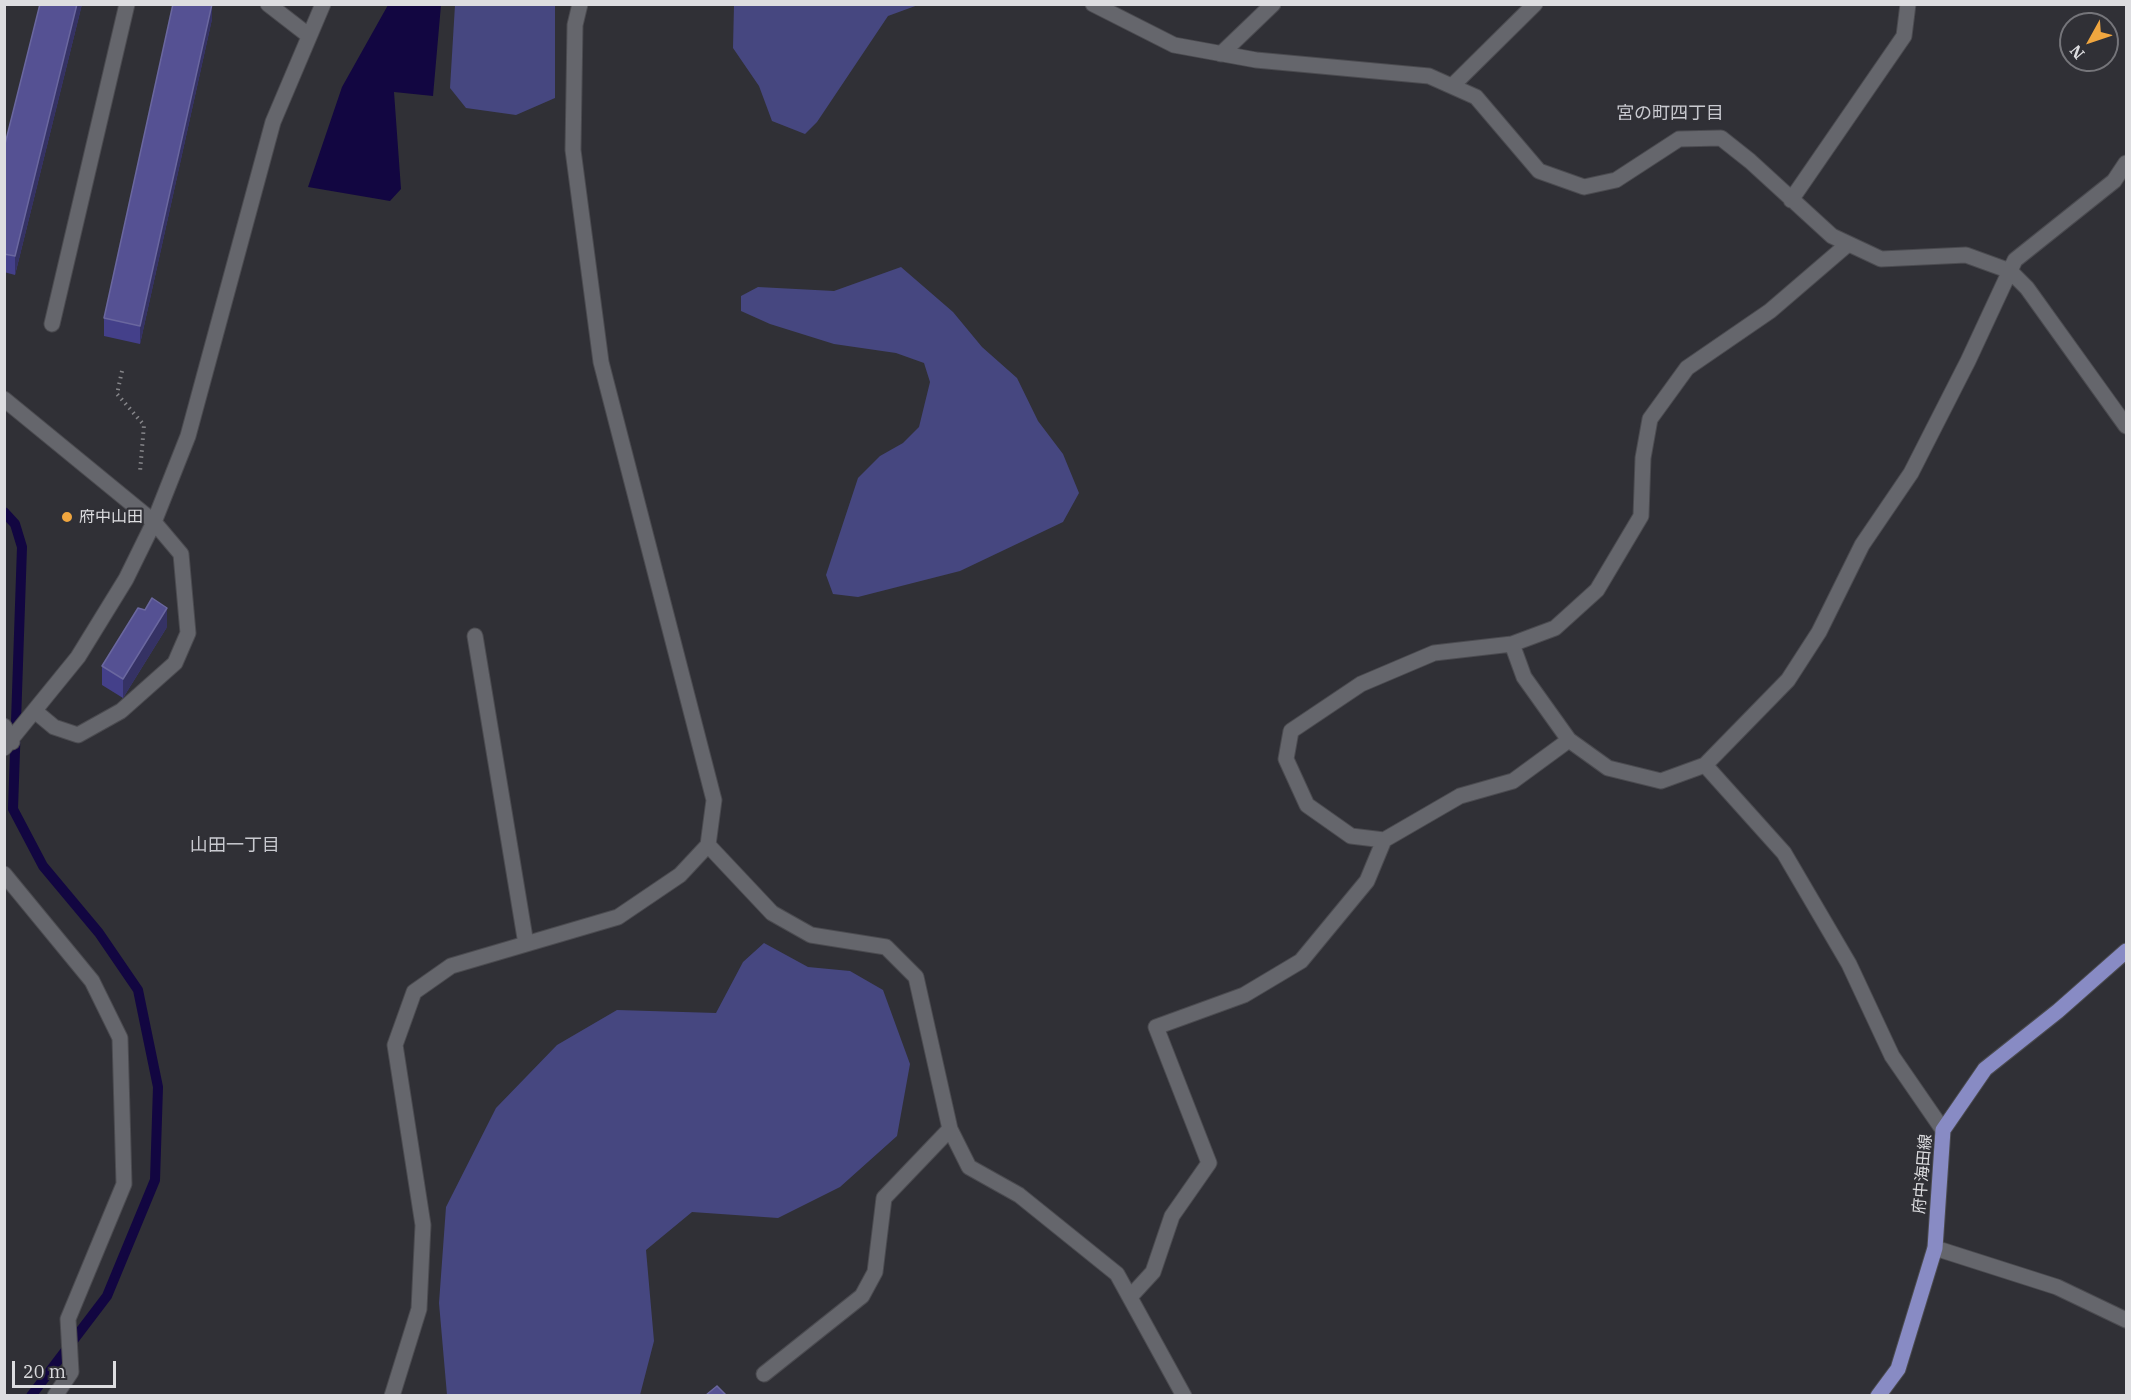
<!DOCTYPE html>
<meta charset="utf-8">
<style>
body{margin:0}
#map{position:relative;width:2131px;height:1400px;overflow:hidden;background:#303036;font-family:"IBM Plex Serif",serif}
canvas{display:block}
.frame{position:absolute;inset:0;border:6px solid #dddde0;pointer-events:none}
.north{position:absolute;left:2059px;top:12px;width:60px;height:60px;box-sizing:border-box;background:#303036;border:2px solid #75757a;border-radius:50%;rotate:230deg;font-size:16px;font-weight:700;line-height:24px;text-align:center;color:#dddde0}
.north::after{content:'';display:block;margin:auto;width:21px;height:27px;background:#f0a63f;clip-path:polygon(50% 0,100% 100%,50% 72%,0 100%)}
.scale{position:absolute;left:12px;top:1361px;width:104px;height:27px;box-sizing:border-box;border:3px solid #dddde0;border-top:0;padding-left:8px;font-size:18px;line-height:21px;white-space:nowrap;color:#dddde0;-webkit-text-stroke:4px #303036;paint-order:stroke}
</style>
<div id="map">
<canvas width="2131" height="1400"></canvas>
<div class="frame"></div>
<div class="north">N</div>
<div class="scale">20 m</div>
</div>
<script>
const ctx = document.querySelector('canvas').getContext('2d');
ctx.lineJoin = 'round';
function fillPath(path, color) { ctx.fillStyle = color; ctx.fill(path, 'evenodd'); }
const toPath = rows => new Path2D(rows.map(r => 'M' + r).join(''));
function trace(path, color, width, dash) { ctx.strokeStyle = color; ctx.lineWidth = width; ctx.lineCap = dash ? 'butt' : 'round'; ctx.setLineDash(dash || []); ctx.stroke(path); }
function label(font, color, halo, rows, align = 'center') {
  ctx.font = font + ' "IBM Plex Serif","Noto Sans JP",serif'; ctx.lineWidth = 4.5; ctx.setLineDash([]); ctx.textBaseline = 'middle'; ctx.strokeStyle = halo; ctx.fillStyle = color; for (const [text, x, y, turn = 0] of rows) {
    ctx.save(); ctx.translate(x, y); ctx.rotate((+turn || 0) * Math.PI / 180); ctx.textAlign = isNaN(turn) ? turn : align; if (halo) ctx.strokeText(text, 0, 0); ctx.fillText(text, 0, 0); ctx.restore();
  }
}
fillPath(toPath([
 [455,5,555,5,555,98,516,115,466,108,450,88],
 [734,5,734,4,918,5,888,16,817,122,805,134,772,121,759,86,733,48],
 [901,267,953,312,982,347,1017,378,1038,421,1063,454,1079,493,1063,522,960,571,858,597,833,594,826,575,858,478,880,456,903,443,919,427,930,382,924,363,896,353,834,344,770,324,741,311,741,296,758,287,834,291],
 [764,943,808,967,850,971,883,990,910,1064,897,1136,840,1187,778,1218,692,1212,646,1250,654,1341,640,1395,447,1395,439,1303,446,1207,496,1108,557,1045,617,1010,716,1013,743,962]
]), '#464780');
fillPath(toPath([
 [388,5,441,5,433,96,394,92,401,189,390,201,308,187,342,87]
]), '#120641');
trace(toPath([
 [4,512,15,524,22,547,13,809,43,866,99,933,138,990,158,1087,155,1180,107,1296,31,1396]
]), '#120641', 10);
const minor = toPath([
 [268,4,308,35],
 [1093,4,1174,45,1256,60,1429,76,1476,97,1539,171,1584,187,1616,180,1679,139,1721,138,1750,161,1832,236,1881,259,1966,255,2010,271,2027,288,2126,426],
 [1221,54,1273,4],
 [1452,86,1535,4],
 [1791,200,1904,36,1908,4],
 [52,324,127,4],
 [4,399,154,522,181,554,188,633,175,663,121,711,78,735,54,727,36,712],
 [475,636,526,944],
 [1512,644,1524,677,1569,740,1608,768,1661,781,1705,765,1788,680,1819,632,1862,545,1911,473,1968,361,2015,260,2114,181,2126,163],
 [4,726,12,742],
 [1569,740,1513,781,1460,796,1384,840,1351,836,1307,805,1286,759,1291,731,1361,684,1434,653,1512,644,1555,628,1597,590,1641,516,1643,458,1650,419,1687,368,1770,311,1848,244],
 [4,748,78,657,126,579,154,522,188,436,273,122,323,4],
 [1705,765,1784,853,1849,964,1892,1056,1943,1130],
 [708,845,772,913,811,935,886,947,916,977,950,1129,969,1167,1019,1195,1117,1274,1184,1396],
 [4,874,92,981,120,1038,124,1184,68,1319,71,1372,55,1396],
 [1935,1248,2057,1287,2126,1320],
 [1130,1297,1153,1272,1172,1216,1209,1163,1156,1027,1244,995,1301,961,1367,881,1384,840],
 [764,1374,862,1296,875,1272,884,1198,950,1129],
 [392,1396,419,1309,423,1225,395,1045,414,992,451,966,618,917,680,875,708,845,714,800,601,362,573,150,575,25,580,4]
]);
const major = toPath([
 [1878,1396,1898,1369,1935,1248,1943,1130,1985,1069,2058,1011,2126,951]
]);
trace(minor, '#4b4b50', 17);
trace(major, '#4b4b50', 17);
trace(toPath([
 [122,371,117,394,144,425,140,472]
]), '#858589', 4, [1.5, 4.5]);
trace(minor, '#65666c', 15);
trace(major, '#888bc4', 15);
fillPath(toPath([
 [40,4,82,4,15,275,4,272,4,148],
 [212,4,212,19,140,344,104,336,104,318],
 [167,627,123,698,102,685,102,666]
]), '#44408a');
fillPath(toPath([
 [77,4,82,4,15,275,15,256],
 [212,4,212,19,140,344,140,326],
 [167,608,167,627,123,698,123,679]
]), '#353264');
const building = toPath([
 [40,4,77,4,15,256,4,254,4,148,40,4],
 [173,4,212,4,140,326,104,318,173,4],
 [152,598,167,608,123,679,102,666,138,608,145,610,152,598],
 [717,1386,726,1395,706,1395,717,1386]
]);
fillPath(building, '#555193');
trace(building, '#6a679f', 1.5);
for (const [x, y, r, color] of [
 [67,517,6,"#f0a63f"]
]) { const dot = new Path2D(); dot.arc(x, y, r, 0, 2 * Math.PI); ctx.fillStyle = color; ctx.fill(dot); trace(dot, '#303036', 2); }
label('16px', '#dddde0', '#303036', [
 ["府中山田",79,517]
], 'left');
label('16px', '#dddde0', '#303036', [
 ["府中海田線",1923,1174,-85]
]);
label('18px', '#c9cad0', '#303036', [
 ["宮の町四丁目",1670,114],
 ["山田一丁目",235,846]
]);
</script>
